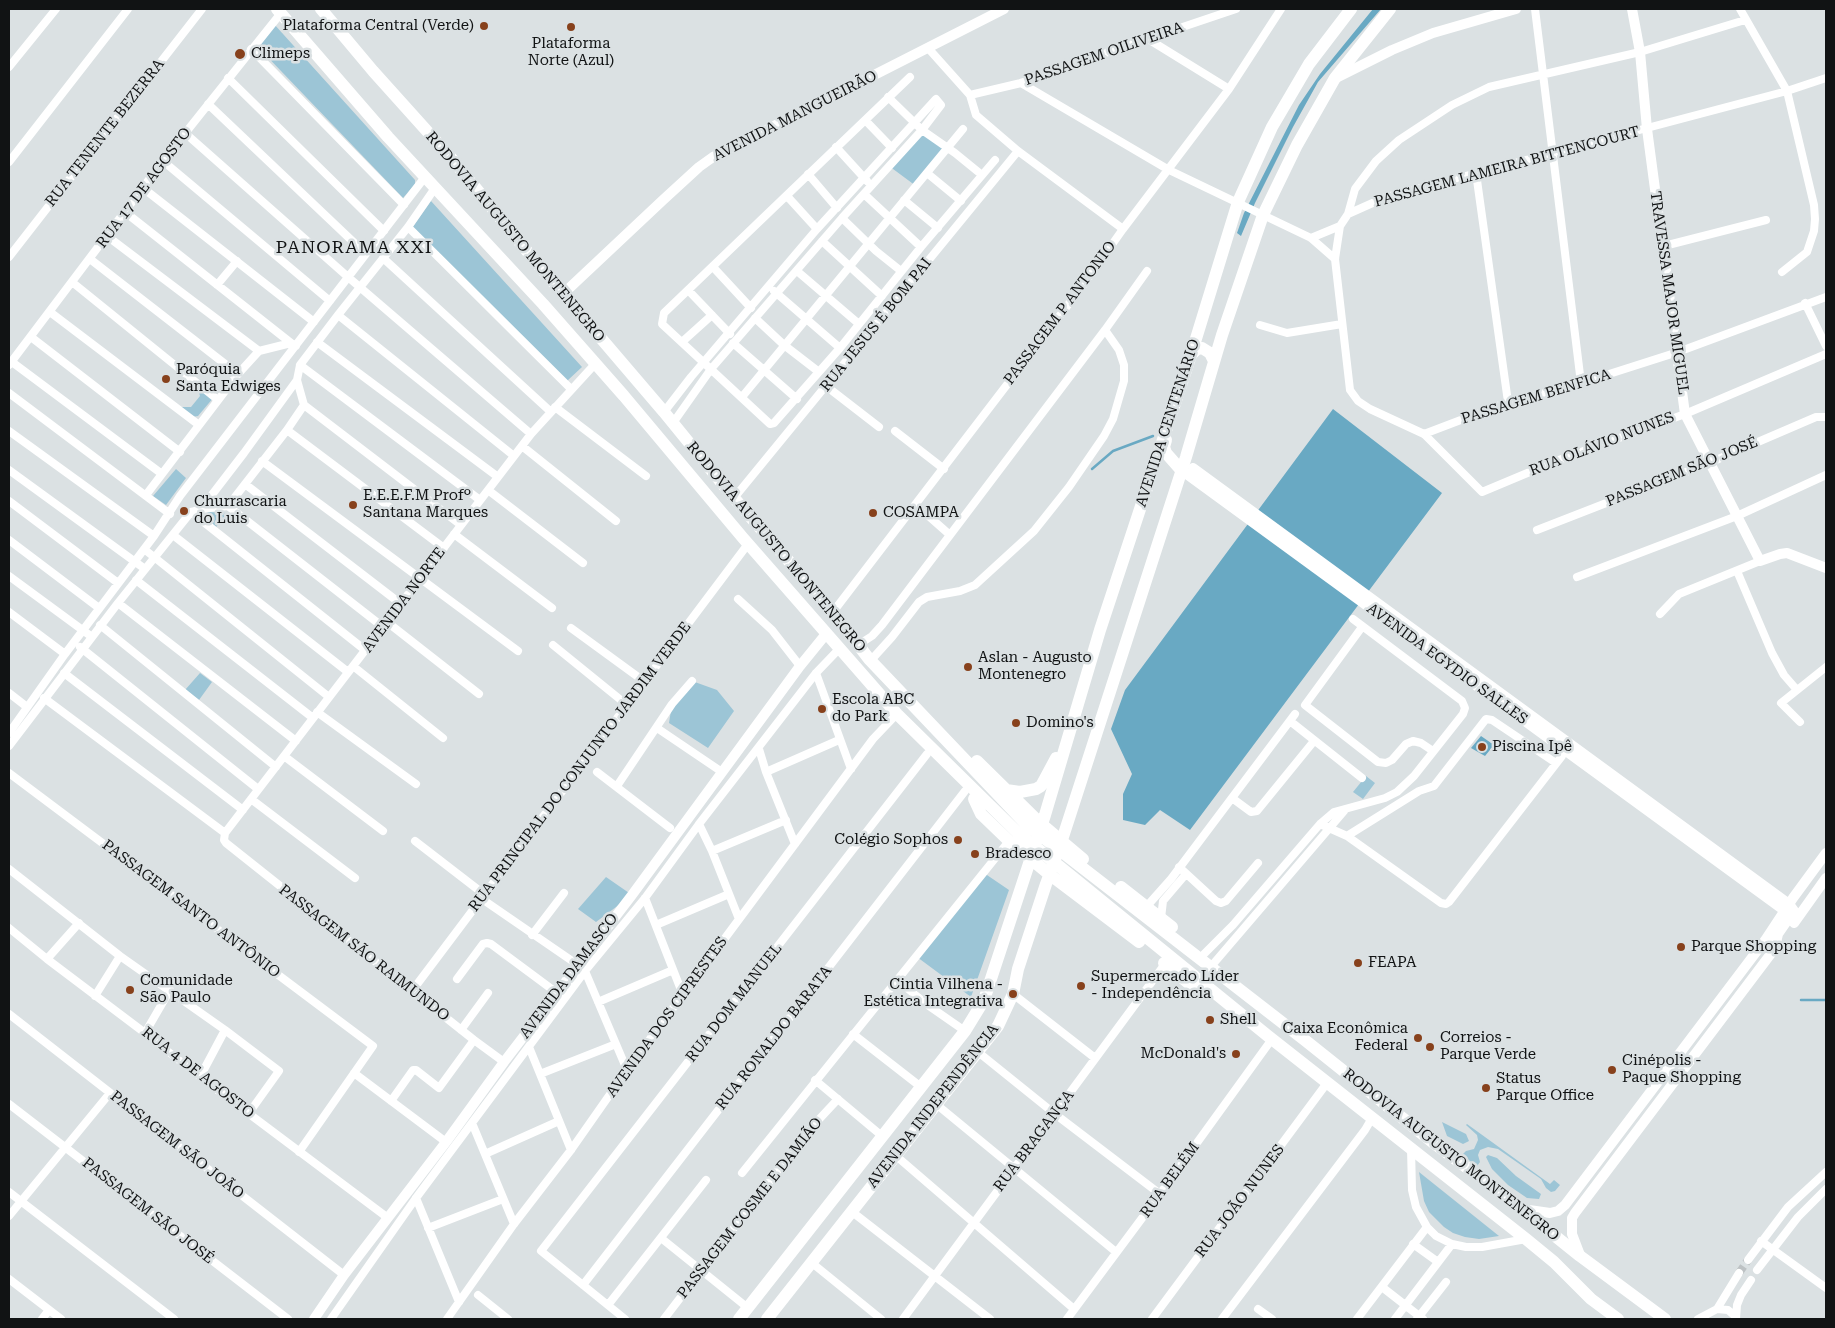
<!DOCTYPE html>
<meta charset="utf-8">
<style>
body{margin:0}
#map{position:relative;width:1835px;height:1328px;overflow:hidden;background:#dbe1e3;font-family:"Roboto Serif",serif}
canvas{display:block}
.frame{position:absolute;inset:0;border:10px solid #111314;pointer-events:none}
</style>
<div id="map">
<canvas width="1835" height="1328"></canvas>
<div class="frame"></div>
</div>
<script>
const ctx = document.querySelector('canvas').getContext('2d');
ctx.lineJoin = 'round';
function fillPath(path, color) { ctx.fillStyle = color; ctx.fill(path, 'evenodd'); }
const toPath = rows => new Path2D(rows.map(r => 'M' + r).join(''));
function trace(path, color, width, dash) { ctx.strokeStyle = color; ctx.lineWidth = width; ctx.lineCap = dash ? 'butt' : 'round'; ctx.setLineDash(dash || []); ctx.stroke(path); }
function label(font, color, halo, rows, align = 'center') {
  ctx.font = font + ' "Roboto Serif",serif'; ctx.lineWidth = 5; ctx.setLineDash([]); ctx.textBaseline = 'middle'; ctx.strokeStyle = halo; ctx.fillStyle = color; for (const [text, x, y, turn = 0] of rows) {
    ctx.save(); ctx.translate(x, y); ctx.rotate((+turn || 0) * Math.PI / 180); ctx.textAlign = isNaN(turn) ? turn : align; if (halo) ctx.strokeText(text, 0, 0); ctx.fillText(text, 0, 0); ctx.restore();
  }
}
fillPath(toPath([
 [274,24,415,180,415,184,403,198,257,46],
 [922,130,948,148,916,186,889,166],
 [431,201,582,367,567,381,412,228],
 [195,380,214,397,198,416,192,417,179,407,191,407,200,396],
 [176,469,186,478,166,505,153,496],
 [208,512,228,513,216,527,205,517],
 [200,673,212,682,199,700,185,690],
 [692,681,717,690,734,711,708,748,669,723,672,704],
 [1366,776,1375,783,1363,799,1353,792],
 [984,873,1009,890,971,997,917,957],
 [606,877,632,895,596,922,578,909],
 [1442,1122,1466,1134,1469,1141,1463,1144,1447,1136],
 [1467,1124,1550,1184,1554,1180,1560,1185,1555,1191,1551,1192,1546,1188,1541,1179,1498,1149,1488,1147,1480,1150,1478,1155,1480,1162,1477,1166,1462,1155,1466,1151,1474,1149,1478,1140,1477,1135,1466,1125],
 [1488,1155,1497,1158,1516,1176,1541,1194,1539,1199,1527,1198,1508,1185,1492,1169,1486,1157],
 [1419,1172,1499,1236,1479,1239,1465,1237,1453,1233,1444,1227,1429,1212,1424,1201]
]), '#9cc5d6');
fillPath(toPath([
 [1373,9,1381,9,1318,82,1293,127,1255,203,1241,236,1237,233,1244,213,1299,105,1320,74],
 [1333,409,1442,493,1190,830,1160,810,1145,825,1123,820,1123,794,1132,774,1111,729,1125,690],
 [1481,736,1494,745,1485,756,1471,748]
]), '#69a9c3');
trace(toPath([
 [1092,469,1113,451,1153,436],
 [1801,1000,1826,1000]
]), '#69a9c3', 2.5);
trace(toPath([
 [1739,1273,1748,1260]
]), '#bdc2c4', 8, [8, 4]);
trace(toPath([
 [1535,9,1581,383],
 [1740,9,1787,91,1814,205,1815,219,1814,231,1807,252,1782,272],
 [1148,39,1229,89],
 [928,48,970,95,976,115,1018,151,1123,229],
 [251,49,404,205],
 [9,67,56,9],
 [910,77,664,313,662,324,770,424,774,423,840,348,921,247,995,160],
 [228,78,384,231],
 [1021,83,1169,170,1311,238,1335,259],
 [970,95,1021,83,1058,69,1236,9],
 [888,97,922,130,955,153,982,175],
 [208,104,366,254],
 [866,121,892,148],
 [185,133,348,277,531,434],
 [836,147,867,181],
 [163,161,330,301],
 [9,162,128,9],
 [927,173,961,201],
 [1476,173,1508,402],
 [808,174,837,208],
 [143,188,314,322],
 [864,194,921,247],
 [787,196,817,229],
 [904,200,938,228],
 [125,212,291,343],
 [1348,214,1355,189,1376,161,1399,140,1452,105,1489,87,1640,52,1745,20],
 [842,218,876,251,901,271],
 [1340,226,1335,259,1350,390,1358,401,1370,409,1424,434,1482,492,1556,461,1685,414,1826,354],
 [408,227,571,389],
 [107,236,259,351],
 [1311,238,1340,226,1348,214,1386,197,1787,91,1826,78],
 [822,241,882,296],
 [1664,246,1766,220],
 [9,257,202,9],
 [383,258,551,412],
 [90,259,238,374],
 [713,267,751,308],
 [797,271,859,324],
 [72,282,218,400],
 [217,285,237,261],
 [688,290,730,334],
 [774,291,840,348],
 [1805,303,1826,346],
 [50,312,199,425],
 [338,315,514,456],
 [755,318,784,345,819,372],
 [1260,325,1287,333,1342,324],
 [31,337,180,452],
 [317,342,498,477],
 [682,342,712,315],
 [733,343,797,399],
 [12,362,162,474],
 [9,365,163,161,281,13],
 [300,365,480,500],
 [826,386,879,427],
 [9,393,170,514],
 [742,397,963,129],
 [304,405,461,525],
 [555,407,646,476],
 [664,412,691,377,817,229,936,99,941,105,922,130,842,218,711,369,673,423],
 [287,430,444,548],
 [9,431,154,536],
 [895,431,944,469],
 [1424,434,1508,402,1581,383,1678,352,1826,297],
 [522,446,616,521],
 [262,461,518,651],
 [9,470,145,569],
 [245,484,401,604],
 [488,490,583,563],
 [146,495,238,374,259,351,291,343,296,346],
 [734,498,1018,151],
 [9,501,118,583],
 [228,506,383,627],
 [201,509,228,506,287,430,304,405,297,380],
 [191,512,365,650],
 [924,512,950,535],
 [1537,530,1709,463,1816,417,1826,417],
 [454,534,552,608],
 [173,535,348,672],
 [9,540,99,608],
 [144,549,329,697],
 [1737,571,1772,653,1784,675,1797,690],
 [9,576,92,637],
 [1577,577,1737,516,1826,475],
 [136,580,313,718],
 [738,599,772,630,800,666],
 [118,603,296,741],
 [9,612,65,654],
 [833,612,1084,284,1123,229,1229,89,1281,9],
 [1660,614,1679,594,1760,561],
 [387,622,479,694],
 [100,625,276,767],
 [1362,627,1305,705,1378,762,1386,763,1392,760,1406,744,1413,741,1421,743,1433,751],
 [571,628,645,682],
 [553,645,627,705],
 [858,645,872,636,882,625,1105,330,1147,271],
 [80,647,258,789],
 [873,658,892,637,919,602,927,597,960,591,975,585,1034,531,1069,487,1104,436,1113,419,1124,381,1124,365,1119,350,1105,330],
 [353,666,443,738],
 [64,673,243,810],
 [816,673,851,769],
 [9,693,27,707],
 [44,698,225,833],
 [317,712,416,784],
 [1290,721,1362,778],
 [1800,722,1781,703,1826,667],
 [657,728,722,772],
 [9,733,65,654,154,536,180,496,425,177],
 [9,746,118,603,191,512,201,509,244,453,297,380,300,365,338,315,408,227,435,188],
 [759,749,766,772,795,844],
 [284,756,383,831],
 [597,772,670,828],
 [766,772,839,740],
 [9,773,373,1046,299,1152],
 [617,786,672,704,692,681],
 [1232,798,1251,812,1257,811,1314,741],
 [251,799,355,878],
 [699,824,712,851,739,919],
 [1320,824,1347,836,1441,903,1446,904,1449,902,1562,756],
 [1347,836,1419,791,1434,786,1486,719,1492,720,1556,763],
 [415,841,485,895],
 [712,851,786,820],
 [1179,867,1216,901,1221,903,1226,901,1258,863],
 [9,869,120,956,225,1030,279,1071,249,1113],
 [645,898,683,995],
 [482,899,578,965],
 [1147,906,1171,879,1295,714],
 [1161,918,1163,901,1186,874],
 [656,925,729,894],
 [9,928,47,959,145,1033,200,1077,388,1218],
 [532,935,564,893],
 [1204,954,1233,925,1320,824,1334,812,1385,798,1397,792,1414,776,1463,714,1465,708,1462,701,1353,619],
 [47,959,79,923],
 [1214,963,1345,810],
 [585,971,627,1070],
 [457,979,483,944,487,943,491,944,557,993],
 [897,980,929,1006,965,1031],
 [412,991,748,544],
 [1013,994,1095,1058],
 [95,996,120,956],
 [598,1002,673,970],
 [9,1014,344,1275],
 [461,1030,488,993],
 [145,1033,170,990],
 [853,1034,921,1087],
 [529,1047,571,1150],
 [978,1052,1055,1114,1160,1194],
 [504,1062,474,1040,226,843,224,840,225,833,531,434,595,364],
 [354,1073,446,1142],
 [540,1074,616,1044],
 [200,1077,225,1030],
 [815,1080,882,1136],
 [391,1101,413,1070,416,1070,439,1088,474,1040],
 [9,1104,288,1319],
 [936,1104,1116,1252],
 [472,1123,514,1224],
 [1411,1148,1412,1190,1416,1207,1427,1227,1436,1236,1452,1244,1466,1247,1482,1247,1526,1239],
 [485,1154,559,1121],
 [895,1155,1074,1309],
 [742,1173,1009,841],
 [9,1192,174,1319],
 [416,1198,459,1302],
 [851,1211,990,1319],
 [9,1216,110,1093],
 [428,1228,503,1199],
 [661,1238,748,1308],
 [1761,1241,1826,1288],
 [1413,1244,1438,1262],
 [1748,1260,1788,1207,1826,1172],
 [812,1263,881,1319],
 [1757,1270,1798,1217,1826,1189],
 [9,1279,61,1319],
 [583,1285,965,791],
 [1382,1287,1423,1319],
 [478,1295,508,1319],
 [608,1305,706,1180],
 [1258,1309,1272,1319],
 [1717,1309,1728,1310,1735,1316],
 [42,1319,49,1310],
 [331,1319,416,1198,585,971,645,898,699,824,816,673,839,649],
 [447,1319,514,1224,571,1150,627,1070,873,739,893,718],
 [625,1319,541,1251,927,754],
 [664,1319,810,1129,838,1099],
 [903,1319,1165,964],
 [1067,1319,1160,1194,1272,1039],
 [1152,1319,1327,1083],
 [1222,1319,1365,1130,1372,1118],
 [1357,1319,1427,1227],
 [1395,1319,1452,1244],
 [1417,1319,1446,1282],
 [1698,1319,1717,1309,1739,1273],
 [1736,1319,1737,1305,1741,1295,1751,1280]
]), '#fff', 8);
trace(toPath([
 [1632,9,1640,52,1647,129,1685,414,1760,561,1780,554,1787,553,1826,568],
 [1338,77,1392,50,1433,33,1516,9],
 [563,294,663,200,699,167,713,157,1004,9],
 [1193,468,1789,904,1794,911,1778,934,1774,951],
 [1181,470,1785,911],
 [1794,923,1826,878],
 [1522,1209,1550,1213,1558,1211,1565,1205,1766,939,1793,898,1826,853],
 [1580,1255,1572,1234,1572,1218,1575,1213,1776,947],
 [314,1319,344,1275,446,1142,504,1062,632,895,800,666,826,634]
]), '#fff', 10);
trace(toPath([
 [277,9,388,137,543,304,624,396,743,538,897,714,1017,832,1268,1036,1526,1239,1554,1262,1591,1299,1618,1319],
 [321,9,373,71,453,160,535,261,664,412,734,498,833,612,869,659,1026,824,1306,1041,1435,1144,1509,1199,1580,1256,1665,1319],
 [1191,355,1197,349,1202,348,1210,353,1214,361],
 [1166,440,1164,447,1166,453,1181,470],
 [977,761,1038,821,1083,859],
 [1006,790,1020,792,1036,789,1041,786,1056,758],
 [974,799,981,814,1009,841,1049,874,1139,942],
 [1121,887,1172,927],
 [1164,963,1197,990],
 [739,1319,965,1031,984,1000,1045,815,1100,630,1191,355,1238,202,1272,127,1309,64,1351,9],
 [767,1319,998,1026,1013,994,1018,969,1046,884,1062,840,1186,457,1222,335,1263,215,1297,145,1335,78,1390,9]
]), '#fff', 12);
for (const [x, y, r, color] of [
 [484,26,5,"#87411c"],
 [571,27,5,"#87411c"],
 [240,54,6,"#87411c"],
 [166,379,5,"#87411c"],
 [353,505,5,"#87411c"],
 [184,511,5,"#87411c"],
 [873,513,5,"#87411c"],
 [968,667,5,"#87411c"],
 [822,709,5,"#87411c"],
 [1016,723,5,"#87411c"],
 [1482,747,5,"#87411c"],
 [958,840,5,"#87411c"],
 [975,854,5,"#87411c"],
 [1681,947,5,"#87411c"],
 [1358,963,5,"#87411c"],
 [1081,986,5,"#87411c"],
 [130,990,5,"#87411c"],
 [1013,994,5,"#87411c"],
 [1210,1020,5,"#87411c"],
 [1418,1038,5,"#87411c"],
 [1430,1047,5,"#87411c"],
 [1236,1054,5,"#87411c"],
 [1612,1070,5,"#87411c"],
 [1486,1088,5,"#87411c"]
]) { const dot = new Path2D(); dot.arc(x, y, r, 0, 2 * Math.PI); ctx.fillStyle = color; ctx.fill(dot); trace(dot, '#dbe1e3', 2); }
label('15px', '#111314', '#dbe1e3', [
 ["Plataforma Central (Verde)",474,26,"right"],
 ["Plataforma",571,44,"center"],
 ["Norte (Azul)",571,61,"center"],
 ["Climeps",251,54],
 ["Paróquia",176,370],
 ["Santa Edwiges",176,387],
 ["E.E.E.F.M Profº",363,496],
 ["Santana Marques",363,513],
 ["Churrascaria",194,502],
 ["do Luis",194,519],
 ["COSAMPA",883,513],
 ["Aslan - Augusto",978,658],
 ["Montenegro",978,675],
 ["Escola ABC",832,700],
 ["do Park",832,717],
 ["Domino's",1026,723],
 ["Piscina Ipê",1492,747],
 ["Colégio Sophos",948,840,"right"],
 ["Bradesco",985,854],
 ["Parque Shopping",1691,947],
 ["FEAPA",1368,963],
 ["Supermercado Líder",1091,977],
 ["- Independência",1091,994],
 ["Comunidade",140,981],
 ["São Paulo",140,998],
 ["Cintia Vilhena -",1003,985,"right"],
 ["Estética Integrativa",1003,1002,"right"],
 ["Shell",1220,1020],
 ["Caixa Econômica",1408,1029,"right"],
 ["Federal",1408,1046,"right"],
 ["Correios -",1440,1038],
 ["Parque Verde",1440,1055],
 ["McDonald's",1226,1054,"right"],
 ["Cinépolis -",1622,1061],
 ["Paque Shopping",1622,1078],
 ["Status",1496,1079],
 ["Parque Office",1496,1096]
], 'left');
label('15px', '#111314', '#dbe1e3', [
 ["PASSAGEM OILIVEIRA",1104,54,-19],
 ["AVENIDA MANGUEIRÃO",795,116,-27],
 ["RUA TENENTE BEZERRA",105,133,-52],
 ["PASSAGEM LAMEIRA BITTENCOURT",1507,167,-15],
 ["RUA 17 DE AGOSTO",144,188,-53],
 ["RODOVIA AUGUSTO MONTENEGRO",515,237,50],
 ["TRAVESSA MAJOR MIGUEL",1669,293,82],
 ["PASSAGEM P ANTONIO",1060,313,-53],
 ["RUA JESUS É BOM PAI",876,325,-51],
 ["PASSAGEM BENFICA",1536,397,-17],
 ["AVENIDA CENTENÁRIO",1168,423,-72],
 ["RUA OLÁVIO NUNES",1602,444,-21],
 ["PASSAGEM SÃO JOSÉ",1682,472,-22],
 ["RODOVIA AUGUSTO MONTENEGRO",776,547,50],
 ["AVENIDA NORTE",404,600,-53],
 ["AVENIDA EGYDIO SALLES",1447,664,36],
 ["RUA PRINCIPAL DO CONJUNTO JARDIM VERDE",580,767,-53],
 ["PASSAGEM SANTO ANTÔNIO",191,909,37],
 ["PASSAGEM SÃO RAIMUNDO",364,953,38],
 ["AVENIDA DAMASCO",569,976,-53],
 ["RUA DOM MANUEL",734,1003,-52],
 ["AVENIDA DOS CIPRESTES",667,1017,-54],
 ["RUA RONALDO BARATA",774,1038,-52],
 ["RUA 4 DE AGOSTO",198,1073,38],
 ["AVENIDA INDEPENDÊNCIA",933,1106,-52],
 ["RUA BRAGANÇA",1034,1141,-53],
 ["PASSAGEM SÃO JOÃO",177,1145,38],
 ["RODOVIA AUGUSTO MONTENEGRO",1451,1155,38],
 ["RUA BELÉM",1170,1180,-54],
 ["RUA JOÃO NUNES",1240,1201,-53],
 ["PASSAGEM COSME E DAMIÃO",750,1208,-52],
 ["PASSAGEM SÃO JOSÉ",148,1211,38]
]);
ctx.letterSpacing = '1px';
label('18px', '#111314', '#dbe1e3', [
 ["PANORAMA XXI",354,248]
]);
ctx.letterSpacing = '0px';
</script>
